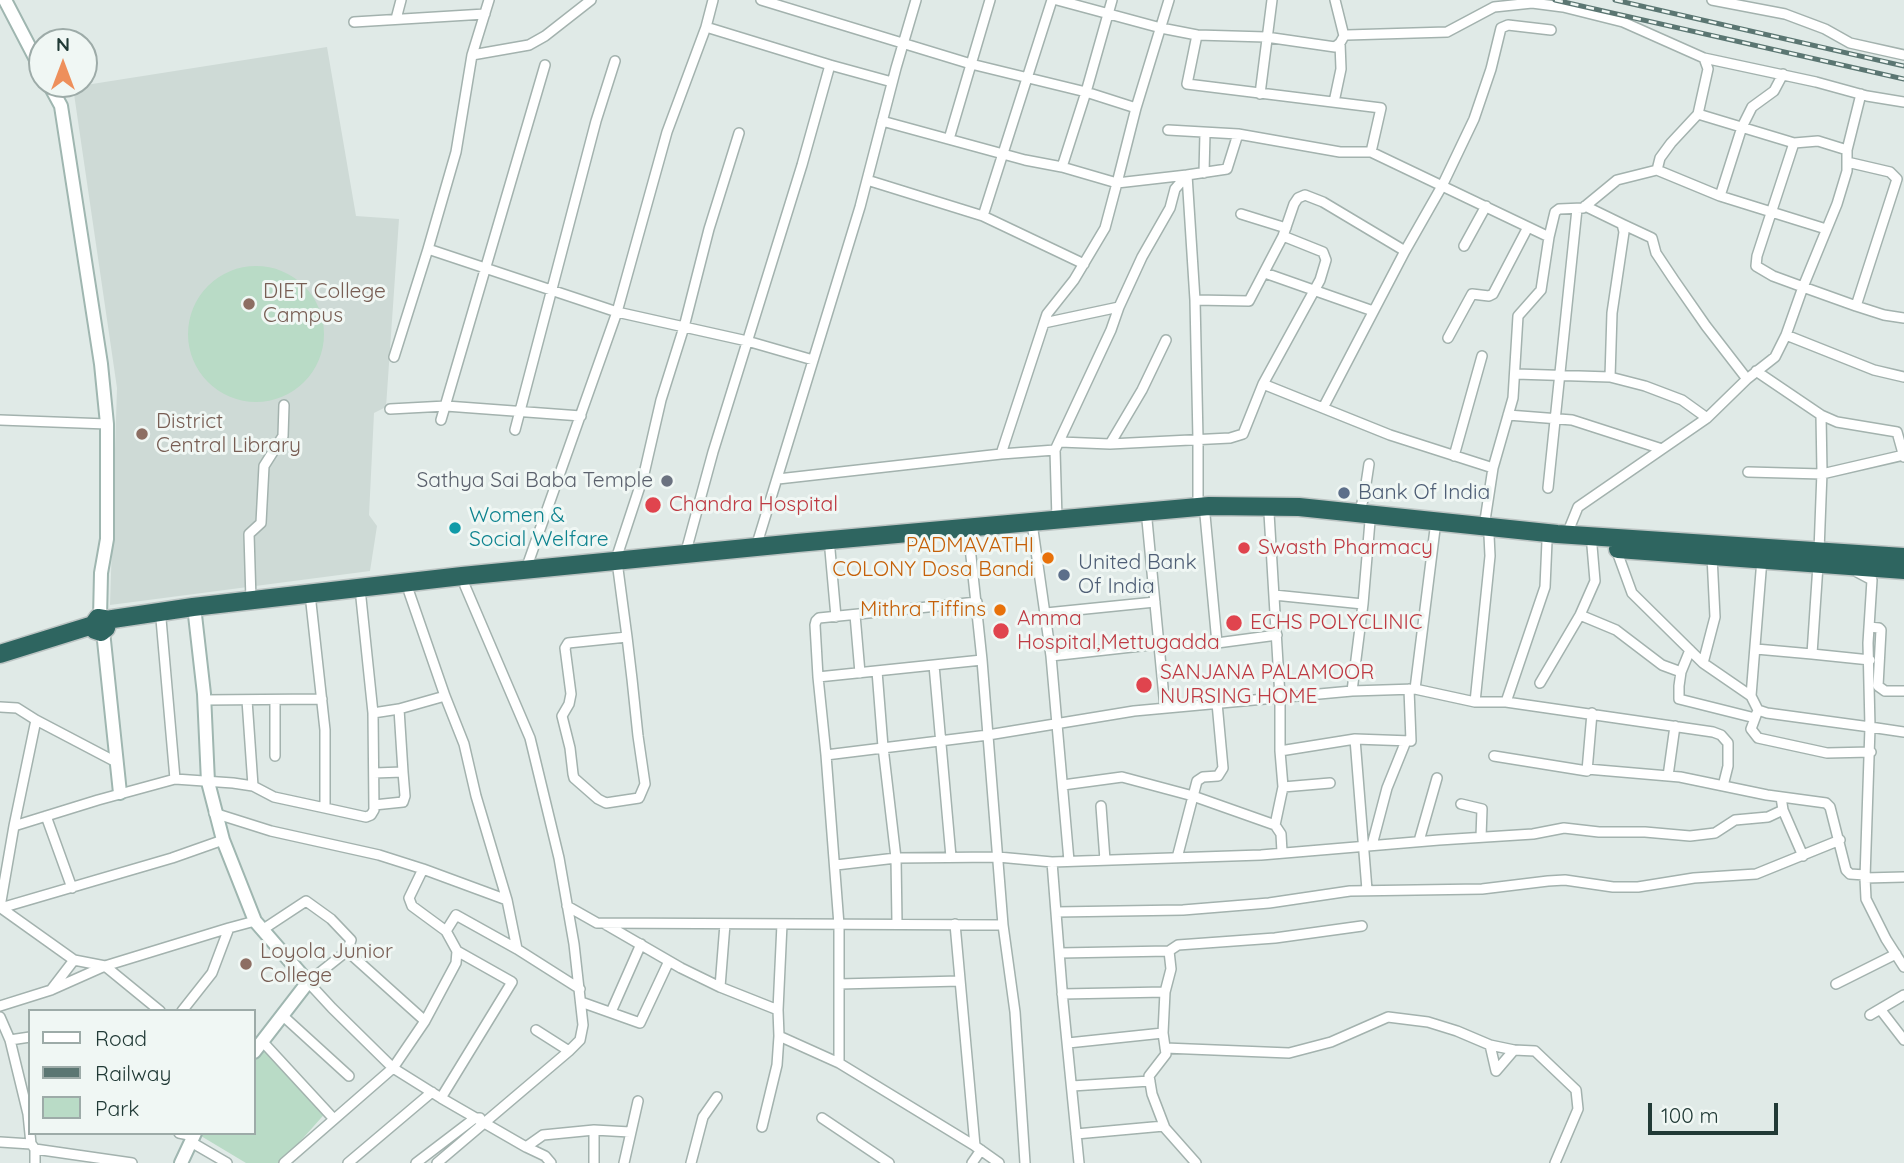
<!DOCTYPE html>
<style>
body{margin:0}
#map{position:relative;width:1904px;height:1163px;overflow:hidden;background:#e0eae7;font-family:Quicksand,sans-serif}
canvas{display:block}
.legend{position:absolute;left:28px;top:1009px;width:228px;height:126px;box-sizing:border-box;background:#f0f7f4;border:2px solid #9daba8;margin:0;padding:9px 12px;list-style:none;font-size:21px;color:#213a36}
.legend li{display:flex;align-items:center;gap:14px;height:35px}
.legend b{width:35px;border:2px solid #9daba8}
.north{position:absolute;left:28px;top:28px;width:70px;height:70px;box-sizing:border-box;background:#f0f7f4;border:2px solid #9daba8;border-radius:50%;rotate:0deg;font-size:19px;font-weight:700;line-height:28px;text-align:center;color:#213a36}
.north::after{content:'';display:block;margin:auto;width:24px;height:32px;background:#ee8f5b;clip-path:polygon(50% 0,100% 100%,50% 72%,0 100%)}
.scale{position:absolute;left:1648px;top:1103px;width:130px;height:32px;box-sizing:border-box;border:4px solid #213a36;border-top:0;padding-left:9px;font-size:21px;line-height:24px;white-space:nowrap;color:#213a36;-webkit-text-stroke:5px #f0f7f4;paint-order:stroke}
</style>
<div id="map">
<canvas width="1904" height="1163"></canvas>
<ul class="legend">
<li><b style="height:9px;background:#fff"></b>Road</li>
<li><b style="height:9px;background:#5b7672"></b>Railway</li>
<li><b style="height:19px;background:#b9dbc6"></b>Park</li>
</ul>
<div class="north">N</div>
<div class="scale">100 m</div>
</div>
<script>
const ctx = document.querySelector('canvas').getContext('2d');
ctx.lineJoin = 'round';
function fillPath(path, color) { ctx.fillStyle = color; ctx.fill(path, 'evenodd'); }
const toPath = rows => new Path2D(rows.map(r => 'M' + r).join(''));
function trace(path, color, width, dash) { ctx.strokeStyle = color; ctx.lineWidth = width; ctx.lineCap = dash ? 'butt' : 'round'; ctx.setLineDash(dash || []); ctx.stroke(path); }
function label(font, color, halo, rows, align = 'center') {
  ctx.font = font + ' Quicksand,sans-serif'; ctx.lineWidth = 6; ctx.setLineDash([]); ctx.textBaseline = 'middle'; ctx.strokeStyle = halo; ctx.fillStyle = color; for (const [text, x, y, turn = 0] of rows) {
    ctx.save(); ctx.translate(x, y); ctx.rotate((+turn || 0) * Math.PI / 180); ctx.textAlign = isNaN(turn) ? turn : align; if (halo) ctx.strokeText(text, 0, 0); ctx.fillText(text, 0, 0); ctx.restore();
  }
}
fillPath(toPath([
 [327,47,356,216,399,219,386,407,374,413,369,515,377,526,370,571,110,605,117,388,73,87]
]), '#cedad6');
fillPath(toPath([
 '188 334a68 68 0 1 1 136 0a68 68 0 1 1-136 0Z',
 [262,1046,329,1109,281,1163,246,1163,201,1136,202,1133,254,1133,254,1059]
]), '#b9dbc6');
const street = toPath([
 [591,0,545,36,529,45,472,55,456,152,428,249,617,312,667,132,706,27,830,65,802,165,713,452,685,555],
 [761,0,971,64,1086,92,1062,167,1025,160,882,121],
 [1057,0,1161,28,1197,35,1187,84,1381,108,1371,152,1340,152,1238,134,1168,130],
 [1112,0,1086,92,1136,108,1169,0],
 [1335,0,1344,36],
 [1712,0,1785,14,1825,29,1850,43,1904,55],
 [396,19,401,0],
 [354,22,485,14],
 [706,27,713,0],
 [1197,35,1266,37,1335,47,1340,43,1344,36,1347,35,1447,32,1494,7,1532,3,1563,7,1623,22,1704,58,1708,69,1698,114,1671,143,1660,158,1657,170,1617,180,1583,208,1559,209,1555,212,1549,237,1541,290,1518,316,1513,398,1493,468],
 [472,55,489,0],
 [1704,58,1816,82,1867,96,1904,102],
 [830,65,892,82],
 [1260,94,1272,0],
 [1334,102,1341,69,1340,43],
 [1698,114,1794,143],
 [949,139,990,0],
 [1847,150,1861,94],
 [1371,152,1549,237],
 [1847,162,1890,172,1897,179,1856,306],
 [1062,167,1117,183,1136,108],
 [1657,170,1720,196,1826,229],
 [1204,173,1205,133],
 [1187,175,1175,189,1170,208,1142,257,1119,307,1044,323,1047,314,1074,280,1105,228,1117,183,1187,175],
 [867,180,983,216,1084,264],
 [1720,196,1742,127,1752,107,1774,91,1783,74],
 [1585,206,1622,224,1624,232,1612,313,1610,377],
 [1241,214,1286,228],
 [983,216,1052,0],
 [1622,224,1652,238,1656,253,1674,280,1706,326,1747,379],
 [1464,246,1486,206],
 [1405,251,1442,186,1474,119,1491,69,1501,28,1508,25,1551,30],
 [1265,273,1373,311],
 [1195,300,1249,301,1283,236],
 [1044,323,1001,454,1055,450,1111,330,1119,307],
 [1786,335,1874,370,1904,377],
 [1448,338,1472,294,1489,296,1493,294,1528,227],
 [394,357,428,249],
 [1756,371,1821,415,1822,472,1819,551],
 [1516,374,1610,377,1645,386,1682,400,1707,418],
 [1323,408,1405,251,1323,202,1305,195,1298,198,1294,204,1283,236,1323,252,1326,260,1320,280,1263,384,1390,435,1493,468,1484,527],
 [390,409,446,406,581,416],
 [1508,415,1572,420,1662,449],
 [1821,415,1837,422,1897,432,1904,457],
 [0,420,107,424],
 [441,420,545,65],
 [515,430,596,121,615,61],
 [1060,442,1110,444,1142,390,1166,340],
 [1110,444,1230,438,1243,434,1263,384],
 [1055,450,1057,519],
 [1454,456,1482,356],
 [1748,472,1822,474,1904,455],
 [778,479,1001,454],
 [1548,488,1577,209],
 [1198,507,1198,439,1195,300,1187,175,1227,169,1238,134],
 [1359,512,1364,497,1369,464],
 [1269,513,1280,697,1280,751,1355,739,1367,890],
 [1205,515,1217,643,1277,635],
 [1147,520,1165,708],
 [1033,530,1051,656],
 [1567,534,1578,507,1707,418,1747,379,1775,357,1786,335,1803,287,1837,204,1847,171,1847,150,1818,141,1794,143,1757,256,1756,266,1773,276,1803,287,1856,306,1884,315,1904,318],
 [1489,535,1490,556,1475,702,1506,702,1545,587,1547,541],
 [756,547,860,207,896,68,916,0],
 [1616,549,1632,593,1703,663,1715,617,1712,556],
 [830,550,836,617],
 [615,562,644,474,661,400,684,327,709,229,739,133],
 [526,569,617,312,747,341,813,360],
 [618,569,627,637,632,679,638,736,645,784,639,798,606,803,598,799,574,778,573,774,570,748,562,716,569,704,571,694,565,648,568,643,627,637],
 [409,592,445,696,464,744,476,796,507,900,517,949,456,915,446,931,412,906,409,898,423,869],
 [1274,595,1363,604],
 [251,600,249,534,261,523,264,466,283,436,284,405],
 [1046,613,1155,602],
 [855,615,860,673],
 [1580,615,1616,630,1662,665,1681,672],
 [161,619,175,779],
 [1869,627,1879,628,1881,630,1878,686,1885,691,1904,691],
 [1756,649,1812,654,1818,565],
 [1690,650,1681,672,1679,686,1679,699,1755,718],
 [1812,654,1870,660],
 [1703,663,1751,696,1762,559],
 [934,665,951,857],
 [877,671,883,747,896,858,897,923],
 [818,677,982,660],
 [1540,683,1580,615,1595,581,1592,546],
 [1415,689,1435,529],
 [1352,691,1415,689,1475,702],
 [1751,696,1758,710,1767,713,1870,727,1868,643,1872,580,1857,572],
 [204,700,322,699],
 [247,700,253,786],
 [275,701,275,756],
 [1506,702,1713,732,1721,735,1728,743,1728,766,1723,786],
 [0,707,17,708,36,720,14,826],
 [399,709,445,696],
 [1758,710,1751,729,1758,738,1827,753,1871,752],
 [373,713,399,709,403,772,374,773],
 [36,720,116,762],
 [1355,739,1411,741,1409,689],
 [826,755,818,677,815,625,816,621,819,618,977,602],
 [1494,756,1587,771,1592,713],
 [1587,769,1680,777,1767,795,1826,803,1830,807,1846,870,1850,874,1865,875],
 [1668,776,1675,726],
 [1063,785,1122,777,1193,796,1275,825,1281,834,1282,852],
 [1283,787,1330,783],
 [1781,797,1783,810,1803,856],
 [1461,804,1482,809,1481,837],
 [374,805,403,802,405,796,403,772],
 [1101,806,1105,860],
 [325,808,366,817,371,815,374,810,373,713,361,598],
 [214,813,271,831,379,855,423,869,507,900],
 [46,816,72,888],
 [1275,825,1283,787,1280,751],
 [1419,841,1437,778],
 [1372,845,1387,788,1406,741],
 [1177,858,1197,781,1203,777,1218,776,1223,768,1217,703],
 [1069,861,1051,656,1159,644,1217,643],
 [1052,862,1063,1002,1079,1163],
 [836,865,896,858,998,857,1052,862,1261,855,1439,840,1533,834,1564,828,1599,832,1645,832,1690,836,1715,833,1735,820,1768,817,1783,810],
 [1904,877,1865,878,1866,899,1886,939,1904,967],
 [1865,878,1870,727,1904,732],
 [567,906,597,923,1003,925,982,660,968,528],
 [0,907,14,826,98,800,175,779,233,783,253,786,274,797,325,808,325,730,311,603],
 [1056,912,1183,910,1269,903,1350,891,1482,889,1548,881,1565,880,1613,887,1638,887,1694,878,1756,874,1840,840],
 [605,924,681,968,720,987,725,924],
 [782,924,778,1010,779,1036,839,1063,839,925,826,755,988,735,1134,711,1352,691,1363,604,1370,521],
 [1003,925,1015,1012,1025,1163],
 [262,930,306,901,331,919,351,940,347,951,425,1021,393,1068,284,1163],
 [517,949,580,989],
 [347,951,308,982,332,1008,393,1068,441,1098,526,1147,543,1135,594,1130,630,1132],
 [1169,951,1178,945,1275,938,1362,926],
 [1060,953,1169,951,1171,969,1165,992,1163,1033],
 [74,960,1,908,172,858,223,840],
 [839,984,960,981],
 [1836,984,1896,954],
 [720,987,778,1010],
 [1062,994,1165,992],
 [581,1002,640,1023,669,961],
 [0,1006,51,990,105,966,74,960,51,990],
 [1880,1009,1904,1040],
 [160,1011,105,966,229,928],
 [182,1011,212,973,229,928,255,921],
 [611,1012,641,944],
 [282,1015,349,1076],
 [1870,1015,1904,995],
 [0,1017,10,1040,28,1114,31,1144,0,1142],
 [425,1021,456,963,457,951,446,931],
 [536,1030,569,1051],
 [10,1040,30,1037],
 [262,1041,333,1118],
 [1068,1043,1163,1033,1166,1054,1149,1076,1152,1094,1165,1128,1196,1163],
 [1490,1045,1496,1071],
 [1165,1048,1289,1053,1331,1042,1388,1017,1428,1022,1457,1031,1490,1045,1514,1050],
 [839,1063,975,1146,955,924],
 [1496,1071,1514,1050,1535,1051,1576,1090,1578,1109,1555,1163],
 [1072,1086,1150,1081],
 [441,1098,512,982,457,951],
 [822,1118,889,1163],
 [762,1127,777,1065,779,1036],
 [179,1133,194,1136],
 [1076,1134,1164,1126],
 [191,1142,227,1163],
 [32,1145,35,1149,35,1163],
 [975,1146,999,1163],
 [526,1147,545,1156,551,1163],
 [35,1149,132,1163],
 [348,1163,432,1092],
 [416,1163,475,1118,480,1118],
 [437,1163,569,1051,580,1040,583,1025,574,944,559,858,530,738,465,586],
 [594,1163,594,1130],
 [624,1163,638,1101],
 [691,1163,703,1117,717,1097],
 [972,1163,981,1150]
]);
const secondary = toPath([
 [5,0,42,71],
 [49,84,61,106,101,364,107,424,107,539,101,573,100,618],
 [195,615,204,694,208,782,223,840,255,921,308,982,254,1052],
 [103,631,120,793],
 [181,1163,195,1133]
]);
const highway = toPath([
 [1618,549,1904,570],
 [106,620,193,607,462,576,797,543,1209,506,1299,507,1557,534,1904,557],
 [0,654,93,625,98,618,104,619,107,624,106,628,101,632,95,630,93,625]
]);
trace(street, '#a3b2ae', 12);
trace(secondary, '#9fb6b0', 16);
trace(highway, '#bcc4c3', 21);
trace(street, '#fff', 9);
trace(secondary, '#fff', 12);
trace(highway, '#2e6560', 18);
const rail = toPath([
 [1555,0,1904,79],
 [1615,0,1904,66]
]);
trace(rail, '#5b7672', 5);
trace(rail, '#f0f7f4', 2.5, [8]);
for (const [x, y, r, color] of [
 [249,304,7,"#8d6e63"],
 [142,434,7,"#8d6e63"],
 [667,481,7,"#6b7280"],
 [1344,493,7,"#5c6f8a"],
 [653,505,9,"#e0444e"],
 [455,528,7,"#0f9aa8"],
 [1244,548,7,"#e0444e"],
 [1048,558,7,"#e8710a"],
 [1064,575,7,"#5c6f8a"],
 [1000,610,7,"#e8710a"],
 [1234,623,9,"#e0444e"],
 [1001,631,9,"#e0444e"],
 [1144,685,9,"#e0444e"],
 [246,964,7,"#8d6e63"]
]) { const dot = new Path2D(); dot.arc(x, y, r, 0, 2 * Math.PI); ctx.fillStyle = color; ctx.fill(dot); trace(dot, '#f0f7f4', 2.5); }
label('21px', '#785e54', '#f0f7f4', [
 ["DIET College",263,292],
 ["Campus",263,316],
 ["District",156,422],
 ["Central Library",156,446],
 ["Loyola Junior",260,952],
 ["College",260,976]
], 'left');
label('21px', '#5b616d', '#f0f7f4', [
 ["Sathya Sai Baba Temple",653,481]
], 'right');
label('21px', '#4e5e75', '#f0f7f4', [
 ["Bank Of India",1358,493],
 ["United Bank",1078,563],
 ["Of India",1078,587]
], 'left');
label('21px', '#be3a42', '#f0f7f4', [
 ["Chandra Hospital",669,505],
 ["Swasth Pharmacy",1258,548],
 ["Amma",1017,619],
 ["Hospital,Mettugadda",1017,643],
 ["ECHS POLYCLINIC",1250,623],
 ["SANJANA PALAMOOR",1160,673],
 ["NURSING HOME",1160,697]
], 'left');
label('21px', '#0d838f', '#f0f7f4', [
 ["Women &",469,516],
 ["Social Welfare",469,540]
], 'left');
label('21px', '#c56008', '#f0f7f4', [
 ["PADMAVATHI",1034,546],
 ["COLONY Dosa Bandi",1034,570],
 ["Mithra Tiffins",986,610]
], 'right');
</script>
